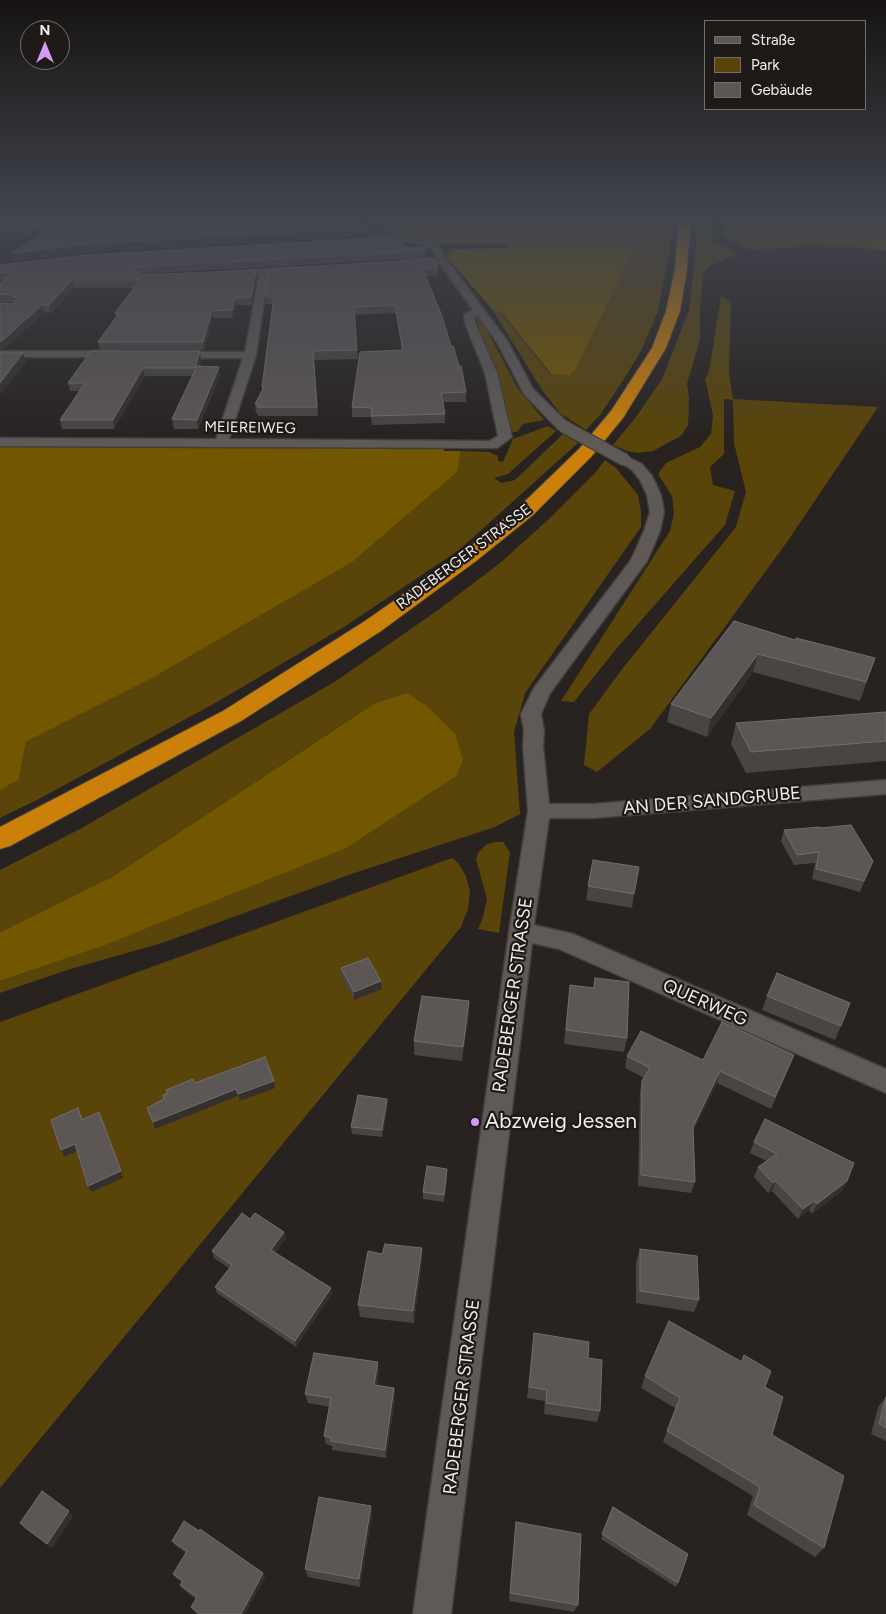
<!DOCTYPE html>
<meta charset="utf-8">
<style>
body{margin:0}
#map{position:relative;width:886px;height:1614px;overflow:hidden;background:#282321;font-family:Figtree,sans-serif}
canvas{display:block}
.legend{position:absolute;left:704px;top:20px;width:162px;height:90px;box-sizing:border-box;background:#1e1a18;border:1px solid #726f6d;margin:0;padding:6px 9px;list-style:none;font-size:15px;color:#f1eeec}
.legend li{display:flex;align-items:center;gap:10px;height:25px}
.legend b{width:25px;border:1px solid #726f6d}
.north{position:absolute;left:20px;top:20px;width:50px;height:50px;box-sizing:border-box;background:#1e1a18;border:1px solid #726f6d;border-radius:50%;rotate:0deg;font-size:14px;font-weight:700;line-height:20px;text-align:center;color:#f1eeec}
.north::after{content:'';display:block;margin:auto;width:18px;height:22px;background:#d89af8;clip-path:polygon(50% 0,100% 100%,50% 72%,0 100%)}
</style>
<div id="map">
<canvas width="886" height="1614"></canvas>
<ul class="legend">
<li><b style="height:6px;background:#5f5a57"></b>Straße</li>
<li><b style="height:14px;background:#59450a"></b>Park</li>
<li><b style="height:14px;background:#5c5655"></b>Gebäude</li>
</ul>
<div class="north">N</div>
</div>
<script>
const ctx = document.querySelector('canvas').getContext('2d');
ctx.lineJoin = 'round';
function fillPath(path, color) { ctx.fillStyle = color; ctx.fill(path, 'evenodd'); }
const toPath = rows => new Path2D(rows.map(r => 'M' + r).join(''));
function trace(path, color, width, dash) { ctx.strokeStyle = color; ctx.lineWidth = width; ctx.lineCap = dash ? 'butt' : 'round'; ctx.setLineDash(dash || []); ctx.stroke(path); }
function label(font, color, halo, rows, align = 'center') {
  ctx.font = font + ' Figtree,sans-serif'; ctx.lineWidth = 4.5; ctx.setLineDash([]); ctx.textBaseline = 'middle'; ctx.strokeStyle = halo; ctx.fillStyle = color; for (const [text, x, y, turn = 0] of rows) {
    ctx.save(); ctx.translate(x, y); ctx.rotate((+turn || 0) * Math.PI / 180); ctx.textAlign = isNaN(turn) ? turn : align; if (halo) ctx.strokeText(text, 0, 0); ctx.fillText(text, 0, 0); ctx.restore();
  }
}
fillPath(toPath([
 [638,216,676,216,658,311,643,347,626,376,600,415,586,430,560,413,542,390,492,309,501,313,550,374,631,248,507,248,507,243,631,241],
 [699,216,710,216,709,225,715,241,734,252,733,256,710,266,703,274,700,309,700,339,687,384,689,399,688,425,681,436,653,451,638,453,627,451,613,445,636,417,662,379,689,310],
 [752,240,768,242,801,241,867,246,875,249,812,246,756,250,744,248,732,241],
 [721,296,731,302,729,371,733,399,878,407,787,542,650,729,597,772,584,765,589,714,623,668,736,527,746,492,734,443,733,400,724,399,724,454,710,467,713,485,735,491,725,525,616,649,574,702,561,701,670,531,674,514,672,496,658,474,666,463,700,447,711,434,713,415,705,379,709,371],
 [479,315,518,389,544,420,523,424,517,432,511,432,475,316],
 [548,426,556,431,508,474,494,478,502,483,515,480,563,434,578,443,459,550,344,627,217,702,39,799,0,818,0,790,19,780,26,742,145,682,457,472,461,451,489,452,498,456,498,461,503,462,513,439],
 [605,460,616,468,638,495,641,511,641,527,525,693,514,732,520,814,495,827,354,873,162,943,67,970,0,993,0,981,100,947,407,693,375,703,112,877,0,932,0,870,80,829,336,681,438,610,500,563,550,518,596,472],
 [494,842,503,842,510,852,499,933,478,929,483,917,487,899,476,859,478,853,486,845],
 [452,858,458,863,466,876,470,892,468,909,461,927,0,1488,0,1022]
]), '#59450a');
fillPath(toPath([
 [378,216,638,216,631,241,443,244,407,234,394,228],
 [724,216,886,216,886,250,875,249,867,246,801,241,732,241,725,236],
 [606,246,631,248,633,251,575,370,569,376,551,374,502,313,492,309,446,256,451,249,460,249],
 [0,445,443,448,444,451,461,451,457,472,352,562,145,682,26,742,19,780,0,790],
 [407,693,428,707,455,734,463,760,456,776,346,848,100,947,0,981,0,932,112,877,375,703]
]), '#725700');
const street = toPath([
 [369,216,379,216,402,232,438,244,447,260,508,342,533,389,568,423,570,426,568,429,558,429,524,394,497,342,477,315,475,316,475,323,497,373,512,437,497,448,0,446,0,438,216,439,243,358,173,358,167,355,173,352,245,352,259,275,229,277,224,274,229,271,296,267,299,268,299,272,268,275,256,355,229,439,489,441,498,436,485,373,465,323,464,314,473,310,440,264,404,266,399,263,404,260,437,258,431,248,410,241,367,242,367,238,370,237,396,236,369,216],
 [0,351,117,351,123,354,117,357,0,357,0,351],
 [625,456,642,464,652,476,661,495,664,512,660,531,647,561,550,693,541,714,544,731,543,746,549,804,593,804,886,780,886,794,593,818,549,818,534,925,573,934,886,1069,886,1093,559,949,532,943,451,1614,413,1614,509,932,528,811,523,746,524,731,521,714,534,688,631,560,644,531,650,512,647,495,640,480,632,470,618,460,625,456]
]);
const highway = toPath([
 [679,216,691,216,687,269,680,311,666,348,623,418,591,457,533,515,476,561,381,631,241,721,10,846,0,849,0,827,223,711,365,621,462,553,519,507,579,449,611,411,652,348,666,311,675,269,679,216]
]);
trace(street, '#423e3c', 3);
trace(highway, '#423e3c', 2);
fillPath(street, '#5f5a57');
fillPath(highway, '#ca8009');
const streetBridge = toPath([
 [563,426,625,460]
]);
trace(streetBridge, '#423e3c', 14, []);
trace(streetBridge, '#5f5a57', 12);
fillPath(toPath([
 [405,248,426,251,426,258,138,274,140,275,257,277,252,305,236,305,233,318,213,318,204,350,100,350,98,342,116,317,115,313,134,288,74,288,51,313,44,312,4,349,0,350,0,303,12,304,14,302,0,302,0,283,4,280,0,280,0,265],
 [438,268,438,275,425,276,451,346,466,392,466,402,443,402,445,414,445,423,372,425,371,417,352,417,352,407,402,351,396,313,354,315,358,359,314,360,318,416,258,416,258,413,256,413,255,404,262,391,262,387,273,304,266,304,265,296,269,269],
 [200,351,201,360,200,366,219,367,220,376,198,429,174,429,172,419,192,376,145,376,114,429,62,429,60,420,79,391,70,391,68,383],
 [734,621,795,640,875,658,860,701,753,672,707,737,667,722,671,704],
 [886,712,886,761,746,773,731,744,736,723],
 [821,828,873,861,860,892,812,879,815,863,794,865,781,841,784,830],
 [588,886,634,894,632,908,586,900],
 [341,968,381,981,382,989,354,1000,341,976],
 [595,978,627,1038,624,1052,564,1044,570,985,593,988],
 [767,996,841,1026,835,1040,762,1010],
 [469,1015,462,1061,414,1055,414,1041],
 [627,1056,703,1060,789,1067,771,1109,717,1083,693,1131,695,1182,691,1193,638,1186,640,1092,642,1081,644,1078,625,1068],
 [387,1099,388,1106,382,1137,352,1134,351,1127],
 [754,1142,847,1181,842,1191,812,1214,809,1210,798,1219,772,1191,768,1193,754,1177,758,1167,767,1161,750,1153],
 [447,1176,444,1202,423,1199,423,1192],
 [250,1219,284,1232,286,1238,275,1253,331,1288,332,1294,296,1347,217,1293,215,1287,229,1268,214,1258,212,1251],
 [640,1249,699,1300,694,1312,636,1303,636,1262],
 [382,1254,422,1260,414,1323,360,1317,358,1305],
 [534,1333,588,1358,600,1411,597,1422,544,1414,545,1401,527,1398],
 [744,1355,765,1387,772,1435,824,1548,815,1557,747,1515,753,1496,663,1442,675,1408,641,1388,645,1376,741,1361],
 [379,1371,377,1385,394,1388,395,1397,386,1458,332,1450,332,1446,326,1444,324,1436,330,1407,308,1403,305,1394],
 [886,1397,886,1441,871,1434,878,1407],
 [371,1506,372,1516,360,1587,308,1577,305,1569],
 [613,1507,678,1583,676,1587,601,1539],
 [73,1516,52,1548,24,1528,20,1523],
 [516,1522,578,1605,574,1612,509,1601,515,1531],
 [199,1531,263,1573,265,1577,245,1614,197,1614,194,1611,191,1607,196,1599,183,1589,180,1585,182,1582,176,1578,173,1574,186,1553,175,1545,172,1541]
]), '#4a4443');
fillPath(toPath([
 [0,216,11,216,0,220],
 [56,226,58,234,0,240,0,232],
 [369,228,369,236,89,252,14,261,12,253,87,244],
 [256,270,257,277,252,305,251,297],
 [72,280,74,288,51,313,49,305],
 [235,298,236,305,233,318,232,310],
 [42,305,44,312,4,349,0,350,0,341],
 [212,311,213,318,204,350,203,342],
 [200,351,201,360,197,376,195,368],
 [23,353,26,362,0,395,0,383],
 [219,367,220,376,198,429,197,420],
 [143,368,145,376,114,429,113,420],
 [758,654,753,672,707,737,711,718],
 [381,981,382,989,354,1000,354,992],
 [469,1001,469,1015,462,1061,463,1047],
 [720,1071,717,1083,690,1138,693,1127],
 [274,1081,275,1088,240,1101,238,1094],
 [236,1089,238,1096,155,1129,153,1122],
 [387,1099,388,1106,382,1137,382,1130],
 [102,1119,123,1178,92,1192,88,1186],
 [75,1144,78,1151,64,1157,61,1150],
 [447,1169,447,1176,444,1202,444,1195],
 [776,1181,772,1191,768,1193,773,1183],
 [847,1181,842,1191,812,1214,817,1204],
 [814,1201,809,1210,798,1219,803,1209],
 [284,1232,286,1238,273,1256,271,1250],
 [422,1248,422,1260,414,1323,413,1311],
 [331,1288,332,1294,296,1347,295,1341],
 [378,1362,379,1371,375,1394,374,1385],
 [394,1388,395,1397,386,1458,385,1450],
 [371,1506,372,1516,360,1587,359,1579],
 [69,1511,73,1516,52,1548,47,1544],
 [263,1573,265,1577,245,1614,241,1614]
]), '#352f2e');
const building = toPath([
 [14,216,342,216,369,228,87,244,12,253,56,226,0,232,0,222,14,216],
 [388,237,399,237,405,248,423,247,426,251,135,267,133,270,140,275,256,270,251,297,235,298,232,310,212,311,203,342,98,342,119,313,115,313,140,280,72,280,49,305,42,305,2,341,0,341,0,303,12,304,18,299,12,295,0,294,0,283,14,273,0,272,0,265,88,255,388,237],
 [432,259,438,268,422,268,442,316,451,346,453,346,459,366,461,366,466,392,441,393,445,414,371,416,372,408,352,407,360,352,403,350,395,305,354,307,357,350,313,351,317,407,257,407,258,404,255,404,264,387,262,387,274,296,265,296,269,269,432,259],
 [91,351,200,351,195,368,143,368,113,420,60,420,85,383,68,383,91,351],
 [0,353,23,353,0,383,0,353],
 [197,366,219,367,197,420,172,419,197,366],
 [734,621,795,640,796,638,875,658,866,682,758,654,711,718,671,704,734,621],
 [886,712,886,741,751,752,736,723,886,712],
 [851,825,873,861,864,881,816,869,819,852,797,855,784,830,820,827,821,828,851,825],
 [593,860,639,867,634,894,588,886,593,860],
 [368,958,381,981,354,992,341,968,368,958],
 [777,973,850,1003,841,1026,767,996,777,973],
 [595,978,629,982,627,1038,566,1030,570,985,594,988,595,978],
 [422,996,469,1001,463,1047,414,1041,422,996],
 [722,1022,794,1055,775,1097,720,1071,693,1127,695,1182,641,1175,642,1081,650,1068,627,1056,641,1031,703,1060,722,1022],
 [265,1057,274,1081,238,1094,236,1089,153,1122,147,1108,164,1099,163,1095,167,1094,166,1090,193,1079,195,1083,265,1057],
 [358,1095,387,1099,382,1130,351,1127,358,1095],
 [78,1108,82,1120,99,1112,121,1171,88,1186,75,1144,61,1150,51,1120,78,1108],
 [765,1119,854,1163,847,1181,817,1204,814,1201,803,1209,776,1181,773,1183,758,1167,777,1154,754,1142,765,1119],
 [427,1166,447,1169,444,1195,423,1192,427,1166],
 [242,1213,250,1219,255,1213,284,1232,271,1250,331,1288,295,1341,215,1287,232,1265,212,1251,242,1213],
 [385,1244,422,1248,413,1311,358,1305,368,1251,382,1254,385,1244],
 [640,1249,697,1256,699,1300,640,1291,640,1249],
 [669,1321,742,1362,744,1355,771,1371,765,1387,783,1397,772,1435,844,1476,824,1548,754,1505,760,1487,667,1431,680,1398,645,1376,669,1321],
 [534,1333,589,1342,588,1358,602,1360,600,1411,546,1403,547,1390,529,1387,534,1333],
 [314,1353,378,1362,374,1385,394,1388,385,1450,331,1441,331,1438,324,1436,331,1398,305,1394,314,1353],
 [886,1397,886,1428,879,1424,886,1397],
 [42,1491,69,1511,47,1544,20,1523,42,1491],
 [319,1497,371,1506,359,1579,305,1569,319,1497],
 [613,1507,688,1554,678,1583,602,1534,613,1507],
 [184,1521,199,1531,200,1529,263,1573,241,1614,200,1614,191,1607,197,1597,180,1585,183,1581,173,1574,187,1551,172,1541,184,1521],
 [516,1522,581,1534,578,1605,510,1593,516,1522]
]);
fillPath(building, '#5c5655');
trace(building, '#736e6d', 1);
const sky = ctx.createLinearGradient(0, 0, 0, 442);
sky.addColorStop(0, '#161312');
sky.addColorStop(0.49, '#42454e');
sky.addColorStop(1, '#42454e00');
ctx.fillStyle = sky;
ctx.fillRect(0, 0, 886, 442);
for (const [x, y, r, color] of [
 [475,1122,5,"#d89af8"]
]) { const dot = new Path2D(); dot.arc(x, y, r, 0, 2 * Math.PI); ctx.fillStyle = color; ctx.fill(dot); trace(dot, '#1e1a18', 2); }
label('15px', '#f1eeec', '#1e1a18', [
 ["MEIEREIWEG",250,428,1],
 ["RADEBERGER STRASSE",464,557,-37]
]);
label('18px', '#f1eeec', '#1e1a18', [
 ["AN DER SANDGRUBE",712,801,-5],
 ["RADEBERGER STRASSE",513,995,-82],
 ["QUERWEG",705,1003,24],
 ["RADEBERGER STRASSE",462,1397,-83]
]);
label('21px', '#f1eeec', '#1e1a18', [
 ["Abzweig Jessen",485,1122]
], 'left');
</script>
